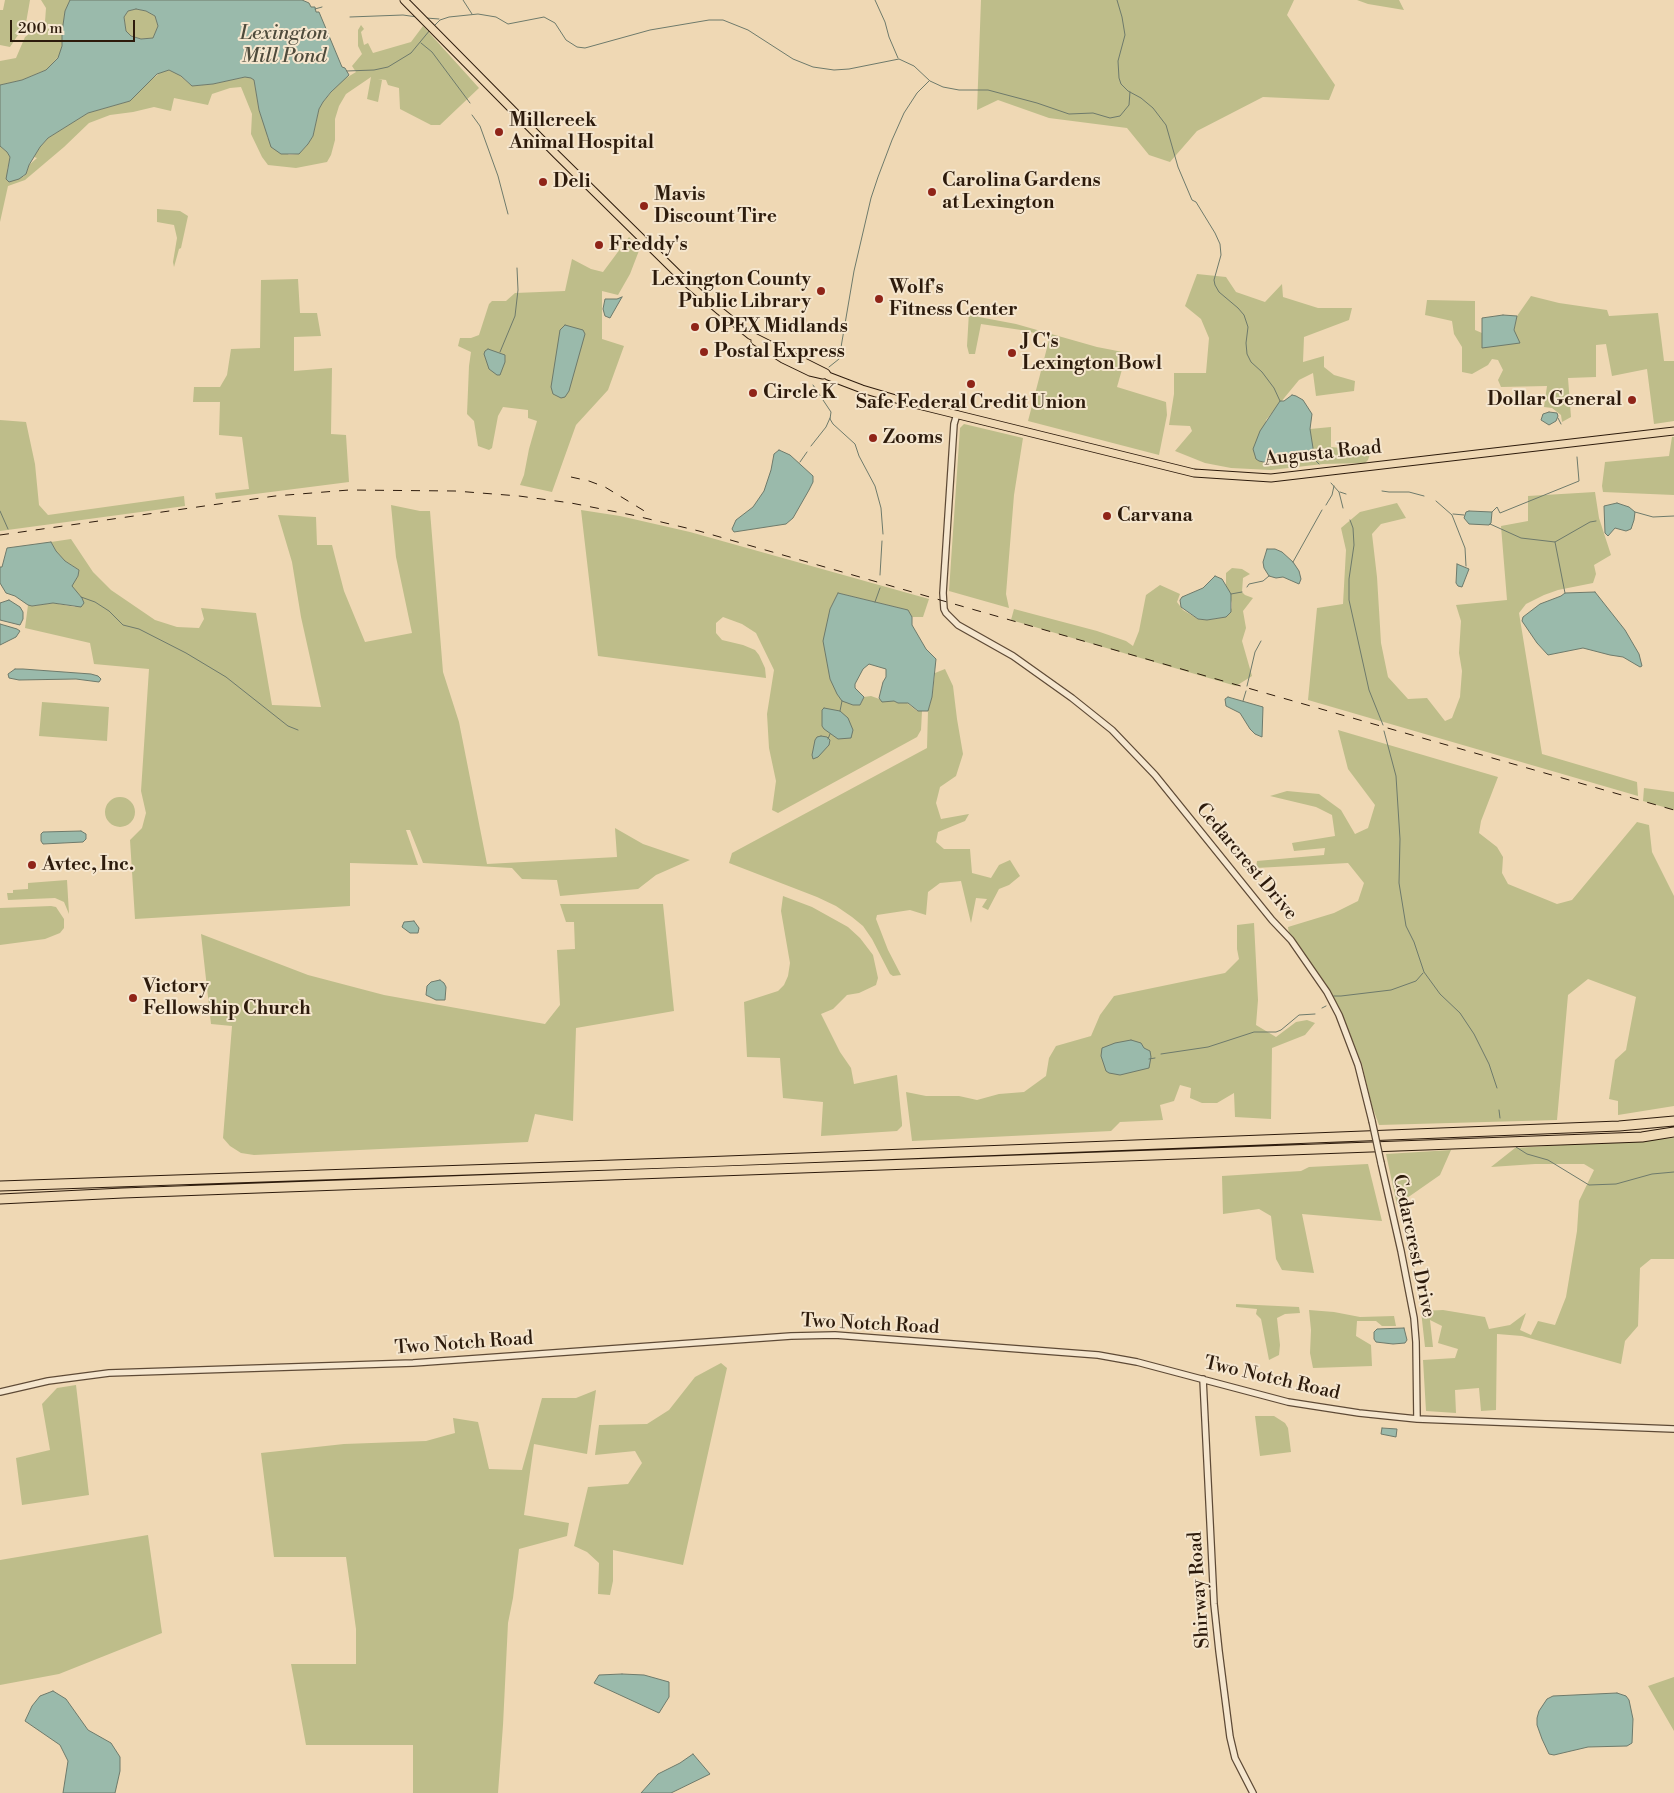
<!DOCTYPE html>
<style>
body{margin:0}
#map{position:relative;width:1674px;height:1793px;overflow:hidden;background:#efd8b4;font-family:"Libre Bodoni",serif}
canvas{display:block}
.scale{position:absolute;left:10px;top:20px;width:125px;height:22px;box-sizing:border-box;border:2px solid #2d1b0c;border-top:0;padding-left:6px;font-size:15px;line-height:18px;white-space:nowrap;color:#2d1b0c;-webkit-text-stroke:4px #f5e6ce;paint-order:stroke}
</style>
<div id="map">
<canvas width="1674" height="1793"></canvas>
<div class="scale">200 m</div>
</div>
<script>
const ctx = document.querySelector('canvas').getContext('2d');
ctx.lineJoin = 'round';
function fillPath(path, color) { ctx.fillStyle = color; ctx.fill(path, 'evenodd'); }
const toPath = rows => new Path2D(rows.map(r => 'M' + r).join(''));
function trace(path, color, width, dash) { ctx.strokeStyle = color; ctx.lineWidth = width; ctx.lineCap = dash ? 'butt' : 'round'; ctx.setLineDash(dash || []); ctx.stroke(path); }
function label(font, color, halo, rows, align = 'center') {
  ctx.font = font + ' "Libre Bodoni",serif'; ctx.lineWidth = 4; ctx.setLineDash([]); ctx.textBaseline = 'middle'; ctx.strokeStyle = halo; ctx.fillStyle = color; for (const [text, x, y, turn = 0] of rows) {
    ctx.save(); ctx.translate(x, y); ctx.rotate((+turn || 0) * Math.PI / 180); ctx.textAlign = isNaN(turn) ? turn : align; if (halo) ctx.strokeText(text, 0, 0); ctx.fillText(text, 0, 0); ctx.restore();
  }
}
fillPath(toPath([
 [5,0,30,0,26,23,10,47,0,45,0,10,3,10],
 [41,0,70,0,65,11,61,54,46,70,22,80,0,85,0,61,16,58,25,37,45,22,46,8],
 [981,0,1294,0,1287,15,1335,85,1329,100,1263,97,1197,131,1170,162,1149,155,1127,128,1049,118,998,100,977,110],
 [1357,0,1399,0,1404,10,1368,4],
 [136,9,146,11,155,16,158,26,153,38,141,39,131,36,126,31,124,17,128,11],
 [361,25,364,29,361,32,364,45,368,43,373,53,411,42,423,26,479,88,440,125,431,125,400,109,399,88,388,85,386,80,378,79,382,80,378,102,367,99,371,77,346,94,339,106,335,119,335,140,331,155,327,162,296,168,268,165,262,157,251,134,252,114,241,87,230,88,212,94,208,105,174,98,171,111,154,107,133,112,110,115,89,123,64,147,25,180,8,186,0,222,0,146,7,152,10,157,7,171,23,177,26,174,29,165,37,158,34,157,40,147,48,138,88,113,130,101,145,85,162,71,169,70,178,74,192,86,213,84,245,77,251,77,254,80,259,110,267,132,267,137,289,155,299,154,308,144,313,136,319,109,323,102,341,81,356,72,352,66,362,54,358,46,358,30],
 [157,209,180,211,188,216,181,248,179,249,174,267,173,262,177,238,174,225,157,222],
 [629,237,640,248,630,274,618,295,602,291,602,339,624,346,608,390,576,425,552,492,520,485,524,475,529,449,537,421,528,418,528,410,503,407,498,416,492,448,489,450,478,446,474,421,467,414,469,366,471,352,458,346,460,338,471,338,479,335,489,304,492,301,506,301,515,293,565,291,572,259,591,269,603,272],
 [1197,274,1226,277,1236,292,1265,302,1282,284,1283,297,1318,308,1352,308,1349,320,1304,337,1303,362,1324,356,1324,367,1334,375,1355,381,1354,391,1316,396,1313,373,1299,380,1266,420,1262,462,1305,458,1310,455,1310,429,1331,427,1331,447,1352,449,1368,445,1370,454,1368,460,1365,463,1323,464,1271,470,1231,468,1205,463,1175,451,1192,431,1190,426,1169,425,1174,394,1174,373,1206,373,1209,338,1201,319,1185,306],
 [298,279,300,313,317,313,321,336,294,337,294,371,332,368,331,434,346,435,349,482,216,499,215,493,249,489,242,437,219,435,220,402,193,402,194,387,220,387,227,375,231,349,260,348,261,280],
 [1531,296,1559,303,1607,310,1609,316,1658,313,1664,361,1674,361,1674,421,1654,424,1647,369,1612,376,1606,344,1596,345,1596,377,1568,378,1571,417,1562,422,1561,415,1552,408,1544,407,1547,386,1501,387,1498,380,1503,370,1498,360,1492,359,1488,365,1472,374,1462,372,1462,347,1454,334,1452,321,1425,315,1427,300,1475,301,1475,330,1482,333,1482,348,1514,330,1517,316],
 [969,312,979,317,1016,324,1097,347,1128,353,1123,359,1123,366,1117,387,1166,402,1167,415,1159,455,1028,421,1049,340,1039,334,1021,330,981,324,975,354,969,354,967,346],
 [0,420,26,422,35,464,39,505,48,515,184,496,185,506,0,531],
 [964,424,1023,438,1014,495,1006,594,1009,608,949,591,960,428],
 [1672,437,1674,437,1674,495,1603,492,1602,486,1605,462,1669,456],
 [1595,492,1599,518,1611,555,1594,565,1596,574,1593,583,1558,590,1544,595,1526,604,1519,613,1542,754,1637,782,1638,796,1308,700,1317,608,1343,604,1346,550,1341,528,1360,512,1397,503,1406,518,1381,524,1372,534,1377,577,1381,643,1388,677,1408,699,1427,698,1445,721,1452,718,1460,697,1462,671,1459,653,1461,621,1456,605,1507,600,1501,526,1528,521,1528,496],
 [391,505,420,511,430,511,443,672,459,722,487,864,617,857,615,828,643,844,690,860,656,875,638,889,560,896,557,880,522,879,512,868,423,863,410,830,406,830,418,865,350,863,350,906,135,919,130,840,142,828,146,813,141,791,149,669,94,664,90,643,25,628,28,605,32,606,53,603,75,607,82,598,71,586,78,576,79,570,65,561,56,551,51,542,71,539,93,572,111,590,155,620,177,627,199,628,204,619,201,608,256,613,272,705,321,707,301,617,292,562,278,515,316,517,317,545,332,545,344,591,365,642,412,633,396,557],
 [581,510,620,516,690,532,929,599,923,617,912,617,908,610,838,593,830,609,824,644,827,657,830,679,853,705,860,705,864,697,871,696,885,701,894,701,898,703,907,703,917,711,922,711,921,730,917,737,778,813,772,810,776,781,769,748,767,714,774,670,756,633,742,624,723,617,716,623,716,633,722,640,743,645,755,650,759,655,765,668,766,678,598,656],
 [1232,568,1242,569,1250,574,1243,578,1242,592,1245,595,1253,598,1243,611,1246,628,1242,641,1252,676,1236,686,1011,620,1014,609,1097,631,1126,641,1133,646,1139,631,1146,595,1160,585,1180,594,1177,602,1183,610,1198,619,1207,620,1226,617,1232,608,1232,603,1226,585,1226,573],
 [945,669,953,686,957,719,963,754,956,776,940,787,936,803,941,819,969,814,965,821,938,832,936,842,944,849,970,849,972,873,991,878,999,865,1010,860,1020,876,1009,885,999,889,988,910,982,907,987,899,976,898,971,923,961,881,940,883,928,892,926,915,910,910,877,915,876,919,888,950,901,975,893,976,890,974,872,939,863,926,852,917,836,906,817,897,729,863,732,853,927,748,928,711,932,697,935,673],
 [42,702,109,707,107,741,39,736],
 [1338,730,1498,777,1481,821,1479,833,1497,847,1503,857,1502,873,1508,884,1557,904,1572,900,1637,822,1649,825,1652,852,1674,896,1674,1106,1618,1115,1618,1101,1609,1099,1615,1060,1626,1050,1636,997,1588,979,1568,995,1557,1120,1379,1125,1372,1106,1362,1064,1340,1009,1326,984,1289,934,1288,927,1334,913,1358,901,1364,883,1348,863,1256,868,1257,861,1324,855,1325,848,1294,851,1292,843,1335,836,1332,815,1316,807,1270,796,1287,791,1319,794,1341,810,1355,834,1368,828,1375,805,1348,769],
 [1644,788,1674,792,1674,810,1643,801],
 '105 812a15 15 0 1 1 30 0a15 15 0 1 1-30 0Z',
 [67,880,69,914,64,902,55,898,8,900,7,893,13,893,13,890,28,889,28,883],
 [783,896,812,907,848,927,860,938,873,955,878,978,876,985,859,993,847,995,833,1009,821,1014,840,1052,851,1068,854,1084,897,1075,902,1123,902,1126,897,1131,821,1136,823,1102,783,1098,780,1058,747,1057,744,1002,778,991,784,985,788,976,790,963,781,911],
 [560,904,663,904,674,1011,576,1028,573,1121,535,1114,528,1142,254,1155,241,1153,230,1146,223,1138,232,1026,211,1024,201,934,308,975,384,995,545,1024,560,1005,557,950,575,949,574,922,566,922],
 [51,906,56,907,64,919,64,928,60,933,45,939,0,945,0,908],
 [1254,923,1258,1000,1256,1025,1276,1037,1296,1022,1307,1020,1315,1023,1305,1035,1272,1048,1271,1119,1235,1117,1234,1093,1217,1103,1202,1103,1190,1098,1191,1088,1180,1085,1174,1101,1160,1105,1163,1120,1120,1122,1111,1131,912,1141,906,1092,926,1096,959,1096,977,1100,999,1094,1024,1092,1046,1076,1049,1058,1056,1046,1091,1036,1100,1015,1114,996,1225,973,1239,959,1237,949,1237,925],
 [1674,1138,1674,1259,1651,1259,1640,1268,1638,1326,1625,1341,1621,1364,1522,1336,1497,1334,1496,1410,1481,1411,1479,1388,1455,1390,1456,1413,1426,1411,1423,1360,1455,1358,1458,1349,1438,1343,1442,1326,1430,1320,1433,1347,1425,1347,1421,1311,1443,1310,1485,1317,1489,1329,1510,1325,1526,1313,1520,1330,1531,1335,1538,1321,1555,1325,1566,1297,1577,1231,1579,1201,1594,1170,1584,1164,1535,1164,1491,1167,1515,1148],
 [1451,1150,1440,1175,1397,1205,1386,1154],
 [1368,1164,1382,1221,1302,1214,1314,1273,1282,1270,1276,1259,1271,1216,1259,1209,1223,1214,1222,1176,1301,1171,1309,1167],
 [1236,1304,1299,1307,1300,1313,1285,1314,1277,1318,1280,1345,1279,1355,1269,1360,1261,1319,1256,1314,1257,1309,1236,1307],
 [1309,1310,1334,1312,1360,1317,1394,1316,1396,1326,1382,1326,1376,1321,1357,1321,1356,1336,1371,1345,1372,1366,1313,1368,1310,1353,1311,1330],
 [721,1363,727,1368,683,1565,613,1550,613,1581,610,1595,598,1594,599,1563,587,1552,574,1546,588,1487,628,1484,642,1463,635,1451,595,1455,599,1425,647,1424,669,1410,695,1377],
 [76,1385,89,1495,22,1505,16,1458,50,1450,42,1404,57,1388],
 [596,1390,587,1454,534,1444,524,1515,569,1523,567,1536,519,1549,513,1598,508,1623,503,1725,498,1793,413,1793,413,1745,306,1745,291,1664,356,1664,356,1629,346,1557,274,1557,261,1453,344,1444,426,1441,455,1433,453,1418,478,1422,489,1469,522,1470,542,1398,576,1398],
 [1255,1416,1274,1416,1285,1423,1288,1428,1291,1452,1260,1456],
 [148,1535,162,1633,59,1674,0,1685,0,1560],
 [1674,1677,1674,1731,1648,1686]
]), '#bebd8a');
const water = toPath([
 [70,0,302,0,309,3,311,7,315,7,316,12,319,12,342,67,345,68,349,75,331,92,323,102,319,109,313,136,308,144,299,154,281,154,271,147,259,110,254,80,251,78,245,77,213,84,192,86,181,76,169,70,157,74,130,101,88,113,48,138,40,147,29,165,26,174,19,179,9,182,6,179,10,157,7,152,0,146,0,85,22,80,46,70,58,58,62,46,62,32,65,11,70,0],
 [136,9,146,11,155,16,158,26,153,38,141,39,131,36,126,31,124,17,128,11,136,9],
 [622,297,610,318,605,316,603,309,605,299,617,299,622,297],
 [1503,315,1517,316,1514,330,1520,343,1482,348,1482,318,1503,315],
 [565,325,583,330,585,334,569,391,565,397,561,398,553,394,551,387,560,330,565,325],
 [488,349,505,355,505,362,500,375,497,375,489,369,484,354,485,351,488,349],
 [1292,395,1296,396,1303,400,1312,414,1310,429,1313,448,1312,453,1301,459,1288,459,1268,463,1259,461,1256,459,1253,449,1260,431,1280,401,1284,401,1292,395],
 [1549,412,1557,413,1558,416,1556,421,1549,425,1541,420,1543,414,1549,412],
 [779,450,790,455,813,476,813,482,809,490,793,518,786,524,734,532,732,529,736,520,753,507,764,491,771,470,774,454,779,450],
 [1617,503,1629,507,1635,512,1634,520,1631,529,1626,531,1615,528,1608,536,1605,533,1604,506,1617,503],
 [1469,511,1492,512,1491,523,1489,525,1469,524,1464,518,1466,512,1469,511],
 [51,542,56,551,65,561,79,570,78,576,72,586,82,598,84,603,81,607,53,603,32,606,28,605,15,596,6,593,0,583,0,567,2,567,7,548,51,542],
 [1267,549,1275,549,1282,552,1293,562,1299,571,1301,579,1299,584,1283,577,1276,578,1269,576,1264,568,1263,562,1267,549],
 [1457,564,1469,569,1462,587,1458,586,1456,583,1457,564],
 [1215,576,1222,579,1231,594,1231,612,1226,617,1207,620,1198,619,1181,607,1180,600,1182,597,1203,588,1215,576],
 [1595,592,1625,630,1639,654,1642,666,1640,667,1623,657,1610,655,1583,648,1548,655,1537,643,1522,621,1523,617,1540,604,1561,596,1565,593,1595,592],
 [838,593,908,610,912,617,912,625,926,649,936,659,932,697,928,711,918,711,908,703,898,703,894,701,882,702,879,698,883,682,886,677,886,669,869,664,863,669,855,684,855,688,864,697,860,705,853,705,842,701,837,694,830,679,823,641,830,609,838,593],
 [9,600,20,607,23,612,23,619,20,625,0,620,0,603,9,600],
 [0,624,17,629,20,631,16,637,0,645,0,624],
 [15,669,23,669,91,674,98,676,101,679,99,682,76,679,19,680,9,678,8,674,15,669],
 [1228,697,1263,707,1262,737,1255,734,1250,729,1240,713,1226,706,1225,699,1228,697],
 [824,708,840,711,848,718,853,730,851,738,838,739,824,729,822,726,822,710,824,708],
 [821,736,827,737,830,740,829,745,818,757,813,759,812,755,815,740,817,737,821,736],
 [81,831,86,834,86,839,83,842,43,844,41,841,41,834,43,832,81,831],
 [414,921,419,928,418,933,410,933,402,927,404,922,414,921],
 [440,980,444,983,446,987,445,1000,436,1000,426,995,427,986,431,982,440,980],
 [1131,1040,1141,1043,1144,1048,1150,1051,1151,1057,1149,1068,1120,1075,1109,1073,1106,1071,1101,1056,1102,1048,1115,1043,1131,1040],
 [1404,1328,1407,1340,1405,1343,1393,1344,1376,1342,1374,1339,1374,1332,1377,1329,1404,1328],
 [1382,1428,1397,1429,1396,1437,1381,1434,1382,1428],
 [622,1674,644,1675,669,1682,669,1697,659,1713,594,1683,599,1675,622,1674],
 [53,1691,66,1699,88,1730,111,1743,120,1757,120,1771,115,1793,63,1793,68,1761,60,1745,25,1721,32,1706,40,1696,53,1691],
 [1617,1693,1626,1696,1629,1700,1633,1719,1632,1743,1627,1746,1588,1747,1554,1755,1549,1754,1542,1739,1537,1725,1537,1718,1539,1711,1547,1699,1553,1696,1617,1693],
 [693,1754,710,1774,671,1793,641,1793,658,1774,680,1763,693,1754]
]);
fillPath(water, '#9abaab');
trace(water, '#6e7a6b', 1);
trace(toPath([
 [463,0,472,14],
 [875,0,885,22,889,37,898,58],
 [1117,0,1122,17,1125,35,1118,61,1119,78,1121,84,1128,91,1141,98,1153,108,1166,125,1178,167,1192,200,1196,202,1215,233,1220,244,1221,255,1214,280,1215,285,1219,292,1238,308,1244,315,1248,327,1246,343,1247,354,1251,362,1262,372,1274,388,1280,401],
 [315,9,322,7],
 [350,17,403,15,417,17],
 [426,18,439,19],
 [433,27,440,20,449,17,478,14,496,17,508,24,544,17,555,23,566,40,577,47,585,48,650,30,709,20,723,20,748,30,793,59,813,67,834,70,849,69,899,59,914,66,930,81,943,87,959,90,988,90,1037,103,1069,114,1093,113,1110,118,1120,116,1129,105,1130,92],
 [421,43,432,52,470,103],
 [347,71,374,70,388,67,411,53,430,30],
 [472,115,480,126,498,176,508,214],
 [500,352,515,316,518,290,517,268],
 [829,367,839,359,854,271,871,198,878,177,892,140,904,113,917,93,929,81],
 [813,385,831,412,830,419,833,424,855,444,859,456,875,486,881,508,883,534],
 [1558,418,1561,424],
 [811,446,826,427,830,418],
 [1310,455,1319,464],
 [800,462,807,452],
 [1331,483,1339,492,1343,508],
 [1382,491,1389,492,1409,492,1424,496],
 [1340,492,1346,494],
 [1436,501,1452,515,1465,548,1466,566],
 [1326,505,1332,495,1334,486],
 [0,511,8,529],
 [1492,512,1497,507,1500,513,1579,481,1577,457],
 [1635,512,1653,517,1674,516],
 [1453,514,1464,515],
 [1350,520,1353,528,1354,545,1349,579,1349,600,1369,690,1383,725],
 [1490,524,1521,538,1555,542,1590,522,1596,521],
 [1555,542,1565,593],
 [1293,562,1322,510],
 [880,575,882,541],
 [1247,587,1249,584,1263,581,1269,576],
 [1231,594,1242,592],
 [81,597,95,602,109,611,123,625,139,629,186,653,226,677,288,726,298,730],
 [875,602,880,588],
 [1247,686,1255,652,1261,641],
 [1243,701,1246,691],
 [840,711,842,701],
 [1384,731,1396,776,1400,839,1399,883,1406,926,1414,942,1424,972,1440,994,1460,1013,1474,1034,1489,1064,1497,1088],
 [828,739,830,734],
 [1334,996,1341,996,1391,990,1416,981,1423,973],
 [1322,1008,1326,1006],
 [1161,1054,1208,1047,1254,1032,1276,1032,1281,1030,1299,1015,1315,1014],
 [1149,1059,1155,1058],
 [1499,1110,1500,1118],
 [1516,1147,1527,1154,1548,1160,1589,1185,1616,1184,1652,1174,1674,1172]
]), '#6e7a6b', 1);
const minor = toPath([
 [957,414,954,424,943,593,944,609,946,613,958,625,1013,656,1072,698,1112,730,1155,775,1272,920,1291,940,1327,992,1339,1015,1358,1065,1372,1121],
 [1381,1163,1401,1251,1414,1318,1416,1342,1417,1419],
 [1203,1379,1214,1604,1219,1651,1230,1737,1235,1758,1253,1793],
 [0,1392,48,1381,109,1373,413,1363,791,1336,835,1335,1098,1355,1137,1362,1288,1402,1359,1413,1417,1419,1674,1429]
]);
const major = toPath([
 [404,0,557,155,686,282,720,311,750,335,826,373,828,376,862,389,906,402,1194,473,1271,478,1674,431],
 [755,341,783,359,810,372,823,375]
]);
const highway = toPath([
 [0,1186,701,1162,1619,1126,1674,1121],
 [0,1199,123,1193,1588,1139,1642,1137,1674,1132]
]);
trace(minor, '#5e4a36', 8);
trace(major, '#2d1b0c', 9);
trace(highway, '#2d1b0c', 11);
trace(minor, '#f5e6ce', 5.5);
trace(major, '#efd8b4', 7);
trace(highway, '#efd8b4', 9);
trace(toPath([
 [571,477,589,481,605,487,651,515],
 [0,535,275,496,349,490,455,491,519,496,571,503,632,515,699,531,1674,810]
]), '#2d1b0c', 1, [9, 9]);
const minorBridge = toPath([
 [1372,1121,1381,1163]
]);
trace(minorBridge, '#5e4a36', 8, []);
trace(minorBridge, '#f5e6ce', 5.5);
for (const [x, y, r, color] of [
 [499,132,5,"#8f2418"],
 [543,182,5,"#8f2418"],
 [932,192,5,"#8f2418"],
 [644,206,5,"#8f2418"],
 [599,245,5,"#8f2418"],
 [821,291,5,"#8f2418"],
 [879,299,5,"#8f2418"],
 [695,327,5,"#8f2418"],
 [704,352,5,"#8f2418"],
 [1012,353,5,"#8f2418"],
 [971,384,5,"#8f2418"],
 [753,393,5,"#8f2418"],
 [1632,400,5,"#8f2418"],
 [873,438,5,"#8f2418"],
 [1107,516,5,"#8f2418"],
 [32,865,5,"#8f2418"],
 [133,998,5,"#8f2418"]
]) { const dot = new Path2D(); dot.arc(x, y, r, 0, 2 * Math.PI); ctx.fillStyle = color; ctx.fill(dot); trace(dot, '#f5e6ce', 2); }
label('bold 19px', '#2d1b0c', '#f5e6ce', [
 ["Millcreek",509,121],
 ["Animal Hospital",509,143],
 ["Carolina Gardens",942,181],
 ["at Lexington",942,203],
 ["Deli",553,182],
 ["Mavis",654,195],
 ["Discount Tire",654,217],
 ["Freddy's",609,245],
 ["Lexington County",811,280,"right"],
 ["Public Library",811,302,"right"],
 ["Wolf's",889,288],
 ["Fitness Center",889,310],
 ["OPEX Midlands",705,327],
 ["J C's",1022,342],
 ["Lexington Bowl",1022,364],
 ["Postal Express",714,352],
 ["Circle K",763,393],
 ["Dollar General",1622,400,"right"],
 ["Safe Federal Credit Union",971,403,"center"],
 ["Zooms",883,438],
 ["Carvana",1117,516],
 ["Avtec, Inc.",42,865],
 ["Victory",143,987],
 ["Fellowship Church",143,1009]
], 'left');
label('19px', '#2d1b0c', '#f5e6ce', [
 ["Augusta Road",1323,454,-6],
 ["Cedarcrest Drive",1246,862,50],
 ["Cedarcrest Drive",1413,1246,78],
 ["Two Notch Road",870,1325,3],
 ["Two Notch Road",464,1344,-4],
 ["Two Notch Road",1272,1379,13],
 ["Shirway Road",1200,1590,-94]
]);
label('italic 20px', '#4e4b3c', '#f5e6ce', [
 ["Lexington",284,34],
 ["Mill Pond",284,57]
]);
</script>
